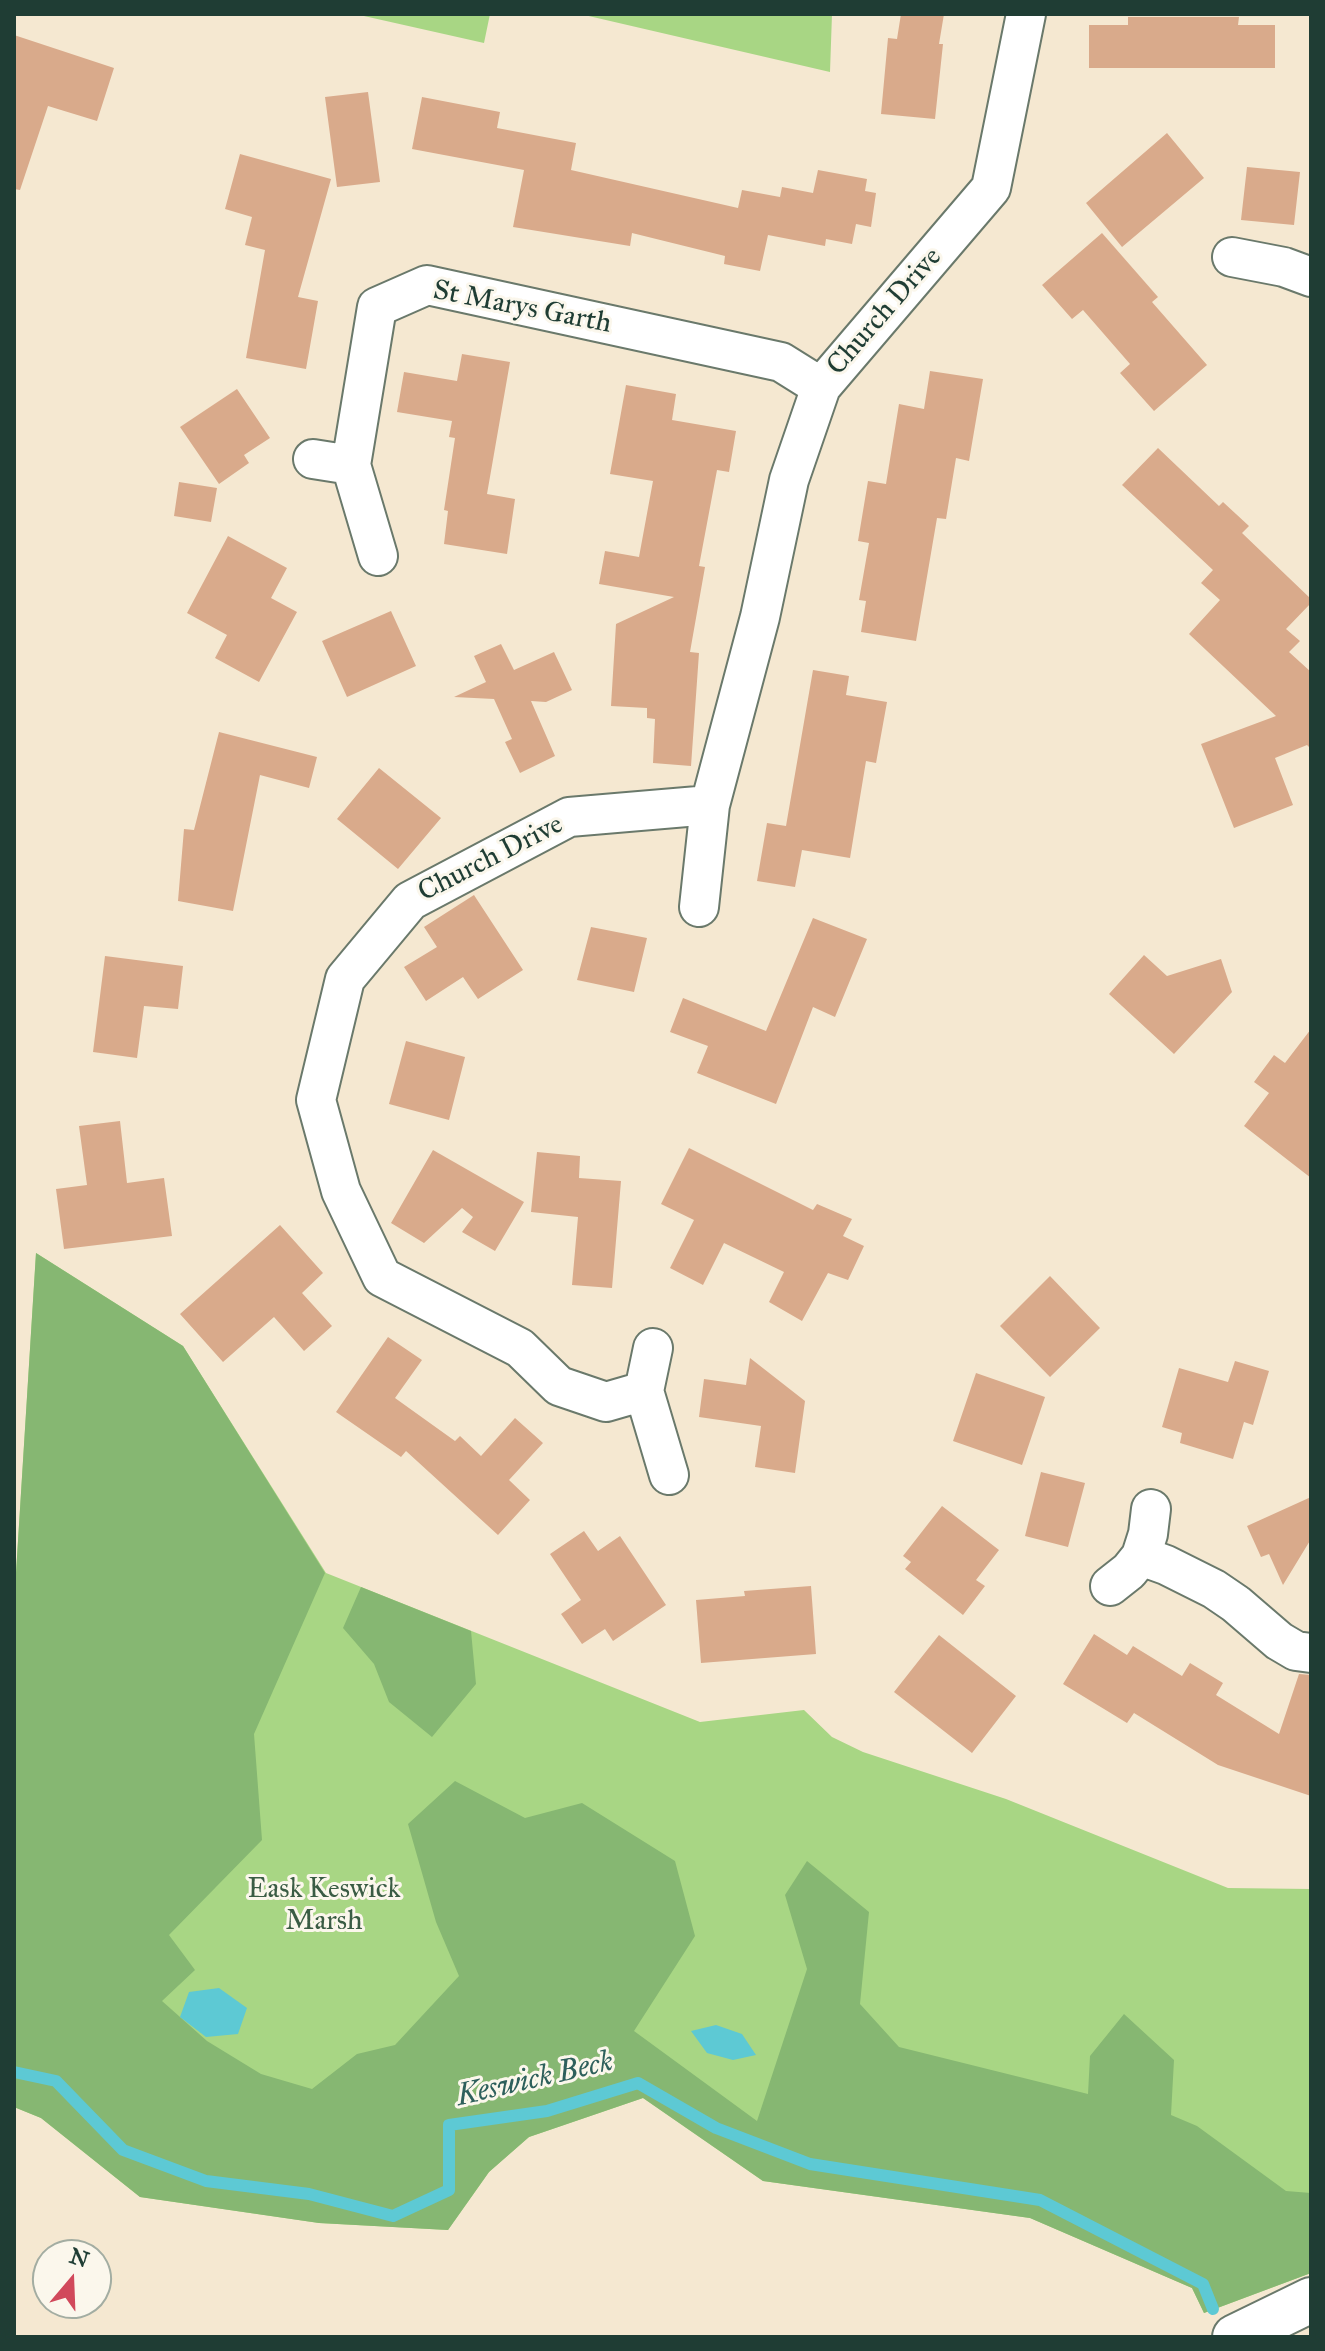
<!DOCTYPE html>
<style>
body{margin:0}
#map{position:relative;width:1325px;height:2351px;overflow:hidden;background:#f5e8d1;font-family:"IM FELL Great Primer",serif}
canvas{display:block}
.frame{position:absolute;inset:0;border:16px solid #1f3d34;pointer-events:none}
.north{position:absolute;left:32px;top:2239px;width:80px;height:80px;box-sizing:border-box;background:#fbf7ec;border:2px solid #a3ada2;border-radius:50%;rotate:19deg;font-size:22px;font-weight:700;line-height:32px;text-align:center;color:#1f3d34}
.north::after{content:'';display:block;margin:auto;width:28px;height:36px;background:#d1495b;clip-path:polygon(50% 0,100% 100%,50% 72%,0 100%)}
</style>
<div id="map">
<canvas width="1325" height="2351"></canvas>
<div class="frame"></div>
<div class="north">N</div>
</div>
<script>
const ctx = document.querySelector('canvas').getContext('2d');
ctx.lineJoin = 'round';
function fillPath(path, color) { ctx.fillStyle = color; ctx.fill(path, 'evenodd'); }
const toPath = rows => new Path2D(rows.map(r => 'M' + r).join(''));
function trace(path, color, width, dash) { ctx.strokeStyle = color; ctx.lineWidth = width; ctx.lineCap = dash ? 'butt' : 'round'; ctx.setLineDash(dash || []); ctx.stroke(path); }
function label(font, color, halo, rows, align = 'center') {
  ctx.font = font + ' "IM FELL Great Primer",serif'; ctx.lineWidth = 6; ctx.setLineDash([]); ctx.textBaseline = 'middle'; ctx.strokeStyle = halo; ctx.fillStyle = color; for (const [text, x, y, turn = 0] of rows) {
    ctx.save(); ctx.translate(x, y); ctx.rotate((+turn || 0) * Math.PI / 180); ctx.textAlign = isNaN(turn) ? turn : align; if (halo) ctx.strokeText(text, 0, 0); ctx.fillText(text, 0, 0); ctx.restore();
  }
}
fillPath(toPath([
 [355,14,490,14,484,43],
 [580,14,832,14,830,72],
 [36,1253,183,1346,326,1573,700,1722,804,1710,832,1737,863,1752,1006,1799,1228,1888,1311,1889,1311,2273,1204,2313,1192,2288,1030,2218,763,2181,643,2098,529,2137,489,2172,448,2230,319,2223,140,2197,41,2118,14,2107,14,1605]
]), '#a8d684');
fillPath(toPath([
 [36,1253,183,1346,325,1573,254,1734,262,1840,169,1935,195,1970,162,2001,207,2041,261,2074,312,2089,357,2054,395,2045,459,1976,436,1922,408,1824,455,1781,525,1818,582,1803,675,1861,695,1936,634,2031,757,2121,807,1969,785,1895,807,1861,869,1912,860,2004,899,2047,1088,2094,1090,2056,1124,2014,1174,2060,1171,2115,1197,2126,1286,2191,1311,2193,1311,2273,1204,2313,1192,2288,1030,2218,763,2181,643,2098,529,2137,489,2172,448,2230,319,2223,140,2197,41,2118,14,2107,14,1605],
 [361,1587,471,1631,476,1684,432,1737,389,1702,374,1664,343,1628]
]), '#86b772');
fillPath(toPath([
 [219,1988,247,2008,238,2034,206,2037,180,2017,189,1992],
 [716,2025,742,2034,756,2055,733,2060,707,2053,691,2031]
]), '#5dc9d4');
trace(toPath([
 [14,2072,56,2081,123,2150,206,2181,309,2194,393,2216,449,2190,449,2125,547,2111,638,2083,716,2128,810,2164,1040,2200,1203,2284,1213,2309]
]), '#5dc9d4', 12);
fillPath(toPath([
 [901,14,944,14,939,44,943,44,935,119,881,114,888,38,897,39],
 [1128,17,1239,17,1238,25,1275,25,1275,68,1089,68,1089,25,1128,25],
 [14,35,114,68,97,121,48,106,20,190,14,189],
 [368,92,380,182,337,187,325,97],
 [422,97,500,112,497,128,576,143,571,170,738,208,742,190,780,197,782,187,813,193,818,170,867,179,865,191,876,193,871,227,856,224,852,244,826,239,825,246,768,235,760,271,724,264,725,256,632,233,630,246,513,227,524,170,412,149],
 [1167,133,1204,178,1122,247,1086,203],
 [240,154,331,179,298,297,318,301,306,369,246,358,265,250,245,245,252,217,225,209],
 [1247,167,1300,172,1294,225,1241,220],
 [1102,233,1158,297,1152,302,1207,365,1154,411,1120,373,1130,364,1083,310,1072,319,1042,285],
 [462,354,510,362,487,494,515,499,507,554,444,544,448,511,444,510,455,438,449,437,452,421,397,412,404,372,457,381],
 [930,371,983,379,969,461,956,458,946,519,937,518,916,641,861,632,866,601,859,600,869,543,858,541,868,481,886,484,899,404,924,409],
 [626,385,676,394,672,420,736,431,729,472,717,470,699,566,705,567,690,652,699,653,691,766,653,763,655,719,647,718,647,708,611,706,616,624,674,597,599,584,605,551,639,557,653,481,610,474],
 [237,389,270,438,244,455,249,463,219,484,180,427],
 [1158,448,1219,506,1223,502,1249,526,1242,533,1311,599,1311,603,1286,629,1300,641,1289,652,1311,672,1311,749,1307,745,1275,758,1293,805,1234,828,1201,744,1276,716,1189,634,1220,600,1201,583,1213,570,1122,485],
 [179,482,217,488,211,522,174,516],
 [228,536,287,568,271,598,297,612,259,682,215,658,227,635,187,613],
 [391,611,416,666,347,697,322,641],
 [501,644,514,670,554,652,572,690,546,702,531,701,555,756,520,773,505,742,512,739,494,699,454,697,486,682,474,656],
 [813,670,849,676,846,695,887,702,876,763,866,761,850,858,802,850,795,887,757,881,767,823,786,826],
 [219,732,317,757,309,788,260,775,233,911,178,901,184,829,194,830],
 [379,768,441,818,398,869,337,819],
 [474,895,523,970,478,999,463,977,426,1001,404,967,437,947,424,927],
 [813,918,867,939,835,1017,813,1007,776,1104,697,1073,708,1046,670,1032,683,998,766,1031],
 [591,927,647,938,634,992,577,980],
 [1144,955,1167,976,1221,959,1232,992,1174,1054,1109,994],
 [105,956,183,966,178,1009,144,1006,137,1058,93,1052],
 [1311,1029,1311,1178,1244,1126,1269,1093,1254,1082,1274,1055,1285,1063],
 [406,1041,465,1057,449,1120,389,1104],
 [120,1121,127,1183,164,1178,172,1236,64,1249,56,1189,87,1185,79,1126],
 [689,1148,813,1210,817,1204,852,1219,843,1236,864,1246,848,1280,828,1273,802,1321,769,1302,784,1272,724,1243,703,1285,670,1268,694,1220,661,1204],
 [433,1150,524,1202,495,1251,462,1232,473,1217,462,1208,424,1243,391,1223],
 [537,1152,580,1156,579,1178,621,1181,612,1288,572,1285,578,1217,531,1212],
 [280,1225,323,1273,302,1293,332,1326,304,1351,274,1317,223,1362,180,1314],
 [1050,1276,1100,1328,1050,1377,1000,1326],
 [388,1337,422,1360,395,1398,455,1441,460,1436,481,1456,515,1418,543,1443,509,1480,530,1500,498,1535,406,1451,401,1457,336,1412],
 [750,1358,805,1401,795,1473,755,1467,761,1426,699,1417,704,1379,746,1385],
 [1235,1361,1269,1371,1253,1425,1244,1422,1233,1459,1180,1443,1182,1433,1162,1427,1179,1368,1228,1382],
 [976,1373,1045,1397,1022,1465,953,1441],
 [1041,1472,1085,1483,1068,1547,1025,1536],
 [1311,1497,1311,1539,1283,1585,1269,1554,1261,1557,1247,1526],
 [942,1506,999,1550,976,1580,985,1586,963,1615,905,1569,911,1562,903,1556],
 [584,1531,598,1551,620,1536,666,1605,613,1641,605,1629,582,1644,561,1614,581,1600,550,1554],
 [811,1586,816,1654,701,1663,696,1600,745,1596,744,1591],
 [1094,1634,1127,1655,1133,1646,1182,1676,1190,1663,1223,1683,1216,1695,1279,1734,1299,1674,1311,1675,1311,1796,1218,1765,1134,1713,1127,1723,1063,1684],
 [939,1635,1016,1696,972,1753,894,1692]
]), '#d9aa8b');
const minor = toPath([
 [1232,257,1284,267,1311,277],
 [313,459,351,465],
 [378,556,351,465,377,307,427,285,781,362,821,387],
 [699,907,710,805,760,617,789,480,821,387,991,188,1026,14],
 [653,1348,644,1391,669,1475],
 [644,1391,606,1402,559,1386,520,1348,382,1277,341,1191,316,1100,345,979,410,901,569,817,710,805],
 [1141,1556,1166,1565,1214,1589,1236,1604,1279,1641,1296,1651,1311,1653],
 [1110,1586,1129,1571,1141,1556,1148,1534,1151,1509]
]);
const tertiary = toPath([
 [1235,2337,1311,2300]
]);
trace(minor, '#6a796b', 42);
trace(tertiary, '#6a796b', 48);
trace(minor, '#fff', 38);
trace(tertiary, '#fff', 44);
label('28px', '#1f3d34', '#fbf7ec', [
 ["St Marys Garth",522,308,11],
 ["Church Drive",885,312,-49],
 ["Church Drive",491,859,-27]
]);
label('28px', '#3a5c44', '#fbf7ec', [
 ["Eask Keswick",324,1890],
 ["Marsh",324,1922]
]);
label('italic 30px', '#2e605c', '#fbf7ec', [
 ["Keswick Beck",535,2080,-13]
]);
</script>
